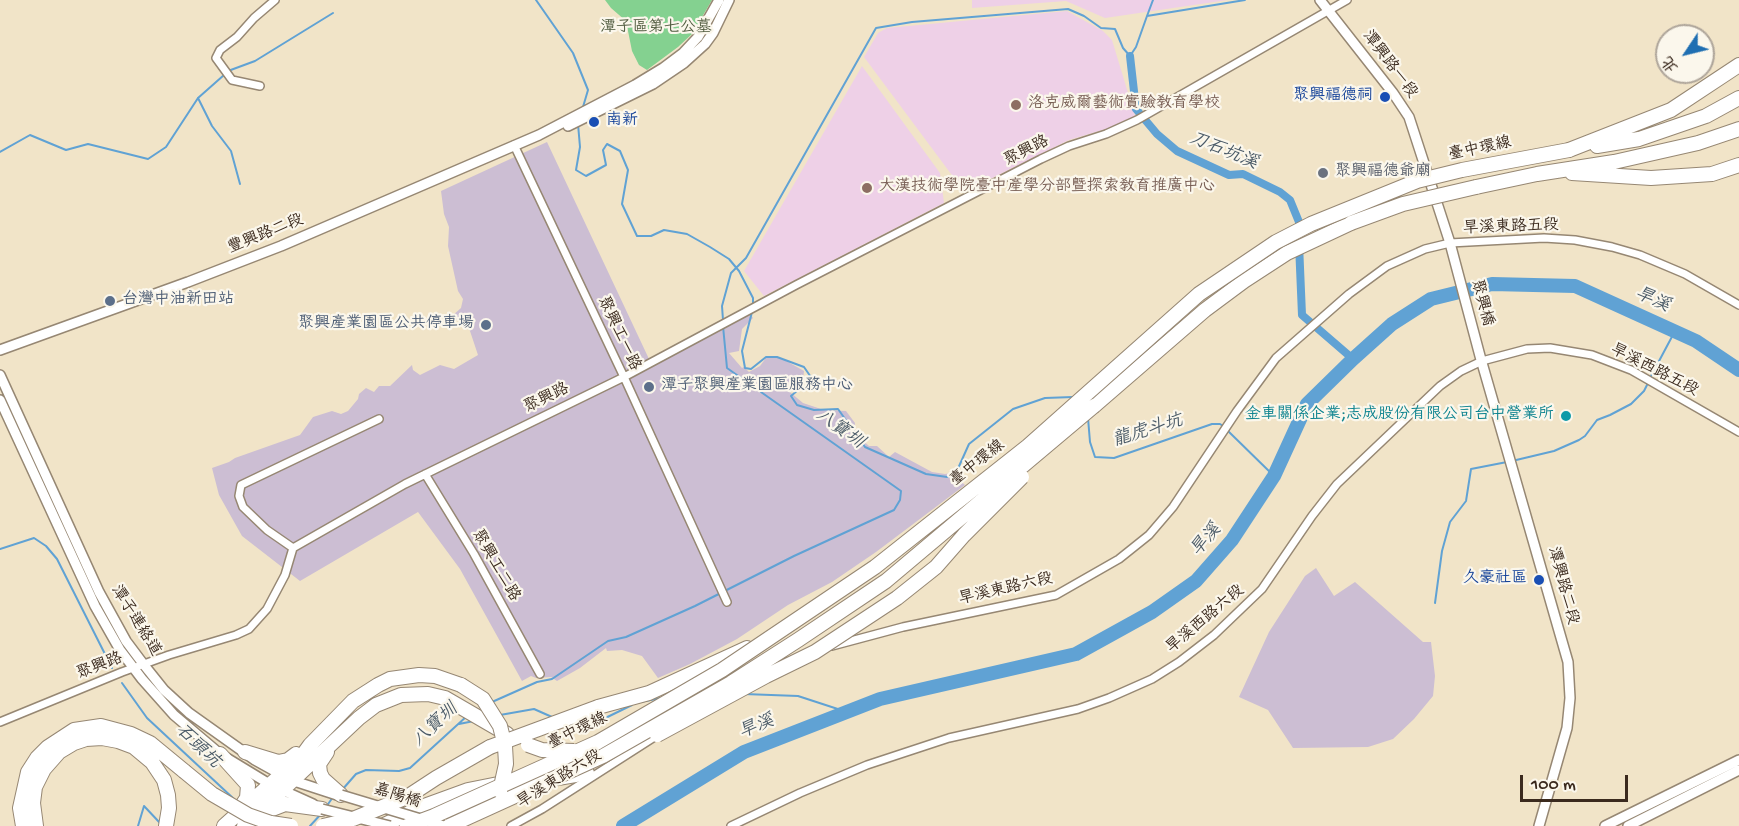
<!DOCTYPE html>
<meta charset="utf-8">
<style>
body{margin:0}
#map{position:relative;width:1739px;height:826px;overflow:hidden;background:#f1e4c8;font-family:"Gochi Hand","LXGW WenKai TC",sans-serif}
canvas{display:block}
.north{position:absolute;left:1655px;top:24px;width:60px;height:60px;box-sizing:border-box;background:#fbf7ec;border:2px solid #aea59a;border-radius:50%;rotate:235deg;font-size:16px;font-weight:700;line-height:24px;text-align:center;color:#3b2a1e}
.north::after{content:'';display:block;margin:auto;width:21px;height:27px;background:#1f6fb2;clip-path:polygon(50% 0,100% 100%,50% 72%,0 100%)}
.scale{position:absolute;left:1520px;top:775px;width:108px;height:27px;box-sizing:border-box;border:3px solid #3b2a1e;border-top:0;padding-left:8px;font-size:18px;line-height:21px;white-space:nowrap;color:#3b2a1e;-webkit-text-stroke:4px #fbf7ec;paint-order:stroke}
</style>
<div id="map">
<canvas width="1739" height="826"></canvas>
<div class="north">北</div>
<div class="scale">100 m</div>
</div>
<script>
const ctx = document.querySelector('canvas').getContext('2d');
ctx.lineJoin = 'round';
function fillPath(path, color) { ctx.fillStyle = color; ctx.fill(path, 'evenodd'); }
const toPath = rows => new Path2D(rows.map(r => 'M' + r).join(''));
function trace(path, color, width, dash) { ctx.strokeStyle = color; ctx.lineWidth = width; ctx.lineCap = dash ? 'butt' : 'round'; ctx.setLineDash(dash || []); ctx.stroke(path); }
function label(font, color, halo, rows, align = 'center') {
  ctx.font = font + ' "Gochi Hand","LXGW WenKai TC",sans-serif'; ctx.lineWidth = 4.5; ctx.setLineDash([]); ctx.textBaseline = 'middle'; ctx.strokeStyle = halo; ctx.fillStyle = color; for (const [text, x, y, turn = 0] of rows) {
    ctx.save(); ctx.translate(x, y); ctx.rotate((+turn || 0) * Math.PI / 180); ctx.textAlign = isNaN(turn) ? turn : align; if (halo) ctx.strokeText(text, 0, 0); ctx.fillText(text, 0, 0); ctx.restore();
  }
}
fillPath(toPath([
 [972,0,1228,0,1105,18,1066,1,972,8],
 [1067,11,1103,31,1112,40,1135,116,1106,129,1069,140,968,190,962,188,957,182,864,57,878,33,887,28],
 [862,66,940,173,944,203,764,296,744,271]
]), '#eed0e7');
fillPath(toPath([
 [547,142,649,359,656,357,747,310,753,318,742,329,739,351,729,353,742,368,744,367,749,372,760,366,766,358,781,358,804,371,803,380,786,385,785,388,803,403,824,410,846,411,855,423,854,433,869,446,877,446,889,457,895,452,932,472,945,474,951,473,965,485,876,552,832,582,788,605,737,639,690,664,658,678,642,656,622,650,607,651,606,648,580,668,557,681,551,677,536,678,531,676,522,681,460,569,418,512,300,581,242,536,219,495,212,468,229,462,235,458,300,435,313,417,332,411,341,414,348,411,358,399,359,394,366,388,374,392,379,386,390,386,412,365,413,370,420,375,440,365,454,369,478,355,469,328,465,322,454,319,452,316,461,308,463,299,458,291,448,246,449,227,444,214,441,191],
 [1316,568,1334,596,1355,582,1423,642,1431,642,1435,676,1433,696,1414,719,1393,739,1368,747,1293,748,1268,710,1239,697,1269,632,1305,576]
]), '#ccbed3');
fillPath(toPath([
 [605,0,712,0,692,34,678,47,647,70,639,65,632,51,626,21,611,8]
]), '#84d190');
trace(toPath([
 [536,0,573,53,588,90,583,107],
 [1147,16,1153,0],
 [228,71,255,61,333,13],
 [198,98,212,126,231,151,240,184],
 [578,124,580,147,576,170,586,176,606,165,603,150,607,144,620,151,628,170,622,204,637,236,651,236,664,230,687,234,710,247,729,259,739,271,753,298,753,306],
 [0,152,30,135,66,150,88,144,148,159,166,147,198,98,224,75],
 [752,312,742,351,745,368,751,369,766,357,777,357,804,367,815,383,814,388,798,390,791,396,797,405,814,410,838,409,865,447,926,474,947,477,956,473,969,444,1013,409,1045,398,1073,397],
 [723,320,722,306,731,273,746,258,876,28,912,22,1068,9,1084,16,1101,28,1115,29,1123,48,1130,56,1136,47,1147,16,1245,0],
 [1650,378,1675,331],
 [1088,418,1090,442,1095,457,1114,458,1212,424,1220,424,1223,426],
 [1227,430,1274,476],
 [1512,461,1554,451,1579,440,1585,436,1597,420,1610,415,1631,404,1644,391,1648,383],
 [0,549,34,538,46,546,57,559,112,668],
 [1435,603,1442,551,1450,522,1466,501,1471,469,1507,462],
 [122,683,147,718,234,799],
 [744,694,798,696,847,712],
 [492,702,537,682,552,679,608,641,626,637,695,606,794,556,894,510,900,500,901,491,727,368,723,326],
 [640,702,661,698],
 [500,715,534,709,552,717],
 [459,724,474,721],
 [568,724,587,727,632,705],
 [342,790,356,774,366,770,399,771,410,768,467,716],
 [326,807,333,797],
 [138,826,144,806,160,823],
 [310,826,321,814]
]), '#60a2d4', 2);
trace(toPath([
 [1130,56,1136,109,1157,134,1177,151,1229,175,1243,174,1280,192,1290,200,1299,222,1299,232],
 [1299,244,1302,315,1353,359]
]), '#60a2d4', 8);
trace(toPath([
 [623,826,744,752,880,699,1076,654,1152,612,1196,581,1232,540,1274,476,1307,404,1353,359,1392,324,1431,299,1492,284,1575,286,1696,341,1739,370]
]), '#60a2d4', 14);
const minor = toPath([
 [260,86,232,80,216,58,220,50,237,37,254,18,275,0],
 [514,145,624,377,727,602],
 [425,474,474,554,540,674],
 [293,548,267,530,243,507,239,496,241,485,379,419],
 [832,646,903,627,1056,595,1119,559,1149,535,1173,507,1237,411,1276,358,1349,294,1387,266,1425,249,1450,243,1544,238,1575,240,1612,247,1640,255,1685,274,1739,305],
 [0,722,122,672,169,655,236,635,249,629,267,609,285,575,293,548,405,484,624,377,796,285,1041,159,1069,146,1106,134,1137,120,1347,0],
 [511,826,542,809,659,734],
 [731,826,800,793,867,765,949,738,1078,709,1109,698,1152,679,1179,662,1214,635,1262,589,1312,516,1337,484,1440,386,1461,371,1482,361,1527,349,1550,348,1592,355,1631,370,1739,432]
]);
const tertiary = toPath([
 [1320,0,1393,93,1409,117,1450,243,1480,356,1568,662,1570,698,1567,728,1539,826],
 [568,126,653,84,684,63,705,44,713,33,729,0],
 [0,350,188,282,281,246,539,135,635,85,663,68,683,53,698,37,719,0],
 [0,375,99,592,126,641,144,665,164,690,189,713,255,760,291,780,337,795],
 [0,400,95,606,120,650,142,679,174,715,220,754,271,785,313,804],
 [1605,826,1739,760],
 [1628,826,1739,770]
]);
const motorway = toPath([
 [1597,146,1639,139,1706,116,1739,98],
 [1569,150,1671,110,1739,65],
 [1572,173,1651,178,1712,174,1739,165],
 [1476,187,1537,174,1614,162,1698,143,1739,129],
 [1094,406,1205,310,1244,281,1287,253,1351,223],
 [598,707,649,693,747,648],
 [245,752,278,762,288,760,296,754],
 [327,752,319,764,320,773,323,779,341,795],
 [220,754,248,785,247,798,241,807],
 [407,797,436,778,490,747],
 [262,813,285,804,322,809],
 [23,826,20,808,28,772,37,758,48,747,74,730,101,726,131,734,150,743,184,771],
 [36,826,33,803,35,787,44,769,59,752,74,743,86,739,102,738,118,741,134,747,152,762,164,780,168,795,169,808,166,826],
 [224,826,302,756,310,745,353,701,378,685,390,679,419,675,435,676,461,685],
 [244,826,359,718,376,705,401,695,428,694,445,698,507,734],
 [382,826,424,806,468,790,508,782,552,779,587,773]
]);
trace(minor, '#968773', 10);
trace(tertiary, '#968773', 12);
trace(motorway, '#968773', 16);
trace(minor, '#fff', 7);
trace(tertiary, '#fff', 9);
trace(motorway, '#fff', 14);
const tertiaryBridge = toPath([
 [341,795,444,826],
 [322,809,390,826]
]);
const motorwayBridge = toPath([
 [1351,223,1403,204,1476,187],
 [461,685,483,699,500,726,505,746,506,764,500,791],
 [657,735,766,676,815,652,897,598,936,567,964,535,1022,477],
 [528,745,542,750,574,751],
 [490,747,598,707],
 [184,771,212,794,248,815,271,823,291,826],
 [323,826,353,819,407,797],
 [407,826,434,816,598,742,722,670,875,567,1028,446,1199,294,1276,242,1311,224,1417,181,1462,170,1569,150],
 [449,826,603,756,731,683,798,640,886,581,1094,406]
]);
trace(tertiaryBridge, '#968773', 12, []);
trace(motorwayBridge, '#968773', 16, []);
trace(tertiaryBridge, '#fff', 9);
trace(motorwayBridge, '#fff', 14);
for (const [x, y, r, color] of [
 [1385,97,6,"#1a4fb4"],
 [1016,105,6,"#8d6e63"],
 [594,122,6,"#1a4fb4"],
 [1323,173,6,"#6b7280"],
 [867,188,6,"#8d6e63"],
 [110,301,6,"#5c6f8a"],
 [486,325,6,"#5c6f8a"],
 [649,387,6,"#5c6f8a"],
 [1566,416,6,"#0f9aa8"],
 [1539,580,6,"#1a4fb4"]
]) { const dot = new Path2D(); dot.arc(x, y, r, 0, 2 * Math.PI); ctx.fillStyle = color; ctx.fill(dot); trace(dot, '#fbf7ec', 2); }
label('16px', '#515c40', '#fbf7ec', [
 ["潭子區第七公墓",656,29]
]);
label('16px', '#3b2a1e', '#fbf7ec', [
 ["潭興路一段",1389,65,53],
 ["臺中環線",1480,150,-12],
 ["聚興路",1027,152,-27],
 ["旱溪東路五段",1511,228,-2],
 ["豐興路二段",266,235,-22],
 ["聚興橋",1481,303,75],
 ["聚興工一路",618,334,65],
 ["旱溪西路五段",1654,371,27],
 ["聚興路",547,399,-26],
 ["臺中環線",978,464,-38],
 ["聚興工二路",495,566,60],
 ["潭興路二段",1562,586,75],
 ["旱溪東路六段",1006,590,-13],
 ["旱溪西路六段",1206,620,-40],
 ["潭子連絡道",135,621,58],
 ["聚興路",100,667,-21],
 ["臺中環線",578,732,-26],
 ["旱溪東路六段",560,780,-32],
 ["嘉陽橋",397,797,17]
]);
label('16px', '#164399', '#fbf7ec', [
 ["聚興福德祠",1373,97],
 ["南新",606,122,"left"],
 ["久豪社區",1527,580]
], 'right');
label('16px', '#785e54', '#fbf7ec', [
 ["洛克威爾藝術實驗教育學校",1028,105],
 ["大漢技術學院臺中產學分部暨探索教育推廣中心",879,188]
], 'left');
label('16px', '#5b616d', '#fbf7ec', [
 ["聚興福德爺廟",1335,173]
], 'left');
label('16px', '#4e5e75', '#fbf7ec', [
 ["台灣中油新田站",122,301],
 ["聚興產業園區公共停車場",474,325,"right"],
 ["潭子聚興產業園區服務中心",661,387]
], 'left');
label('16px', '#0d838f', '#fbf7ec', [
 ["金車關係企業;志成股份有限公司台中營業所",1554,416]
], 'right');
label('italic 18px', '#4a5a67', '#fbf7ec', [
 ["刀石坑溪",1223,152,22],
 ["旱溪",1652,301,24],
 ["八寶圳",839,430,35],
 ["龍虎斗坑",1148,432,-17],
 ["旱溪",1207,541,-50],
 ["八寶圳",436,726,-43],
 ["旱溪",757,728,-22],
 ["石頭坑",197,747,44]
]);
</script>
